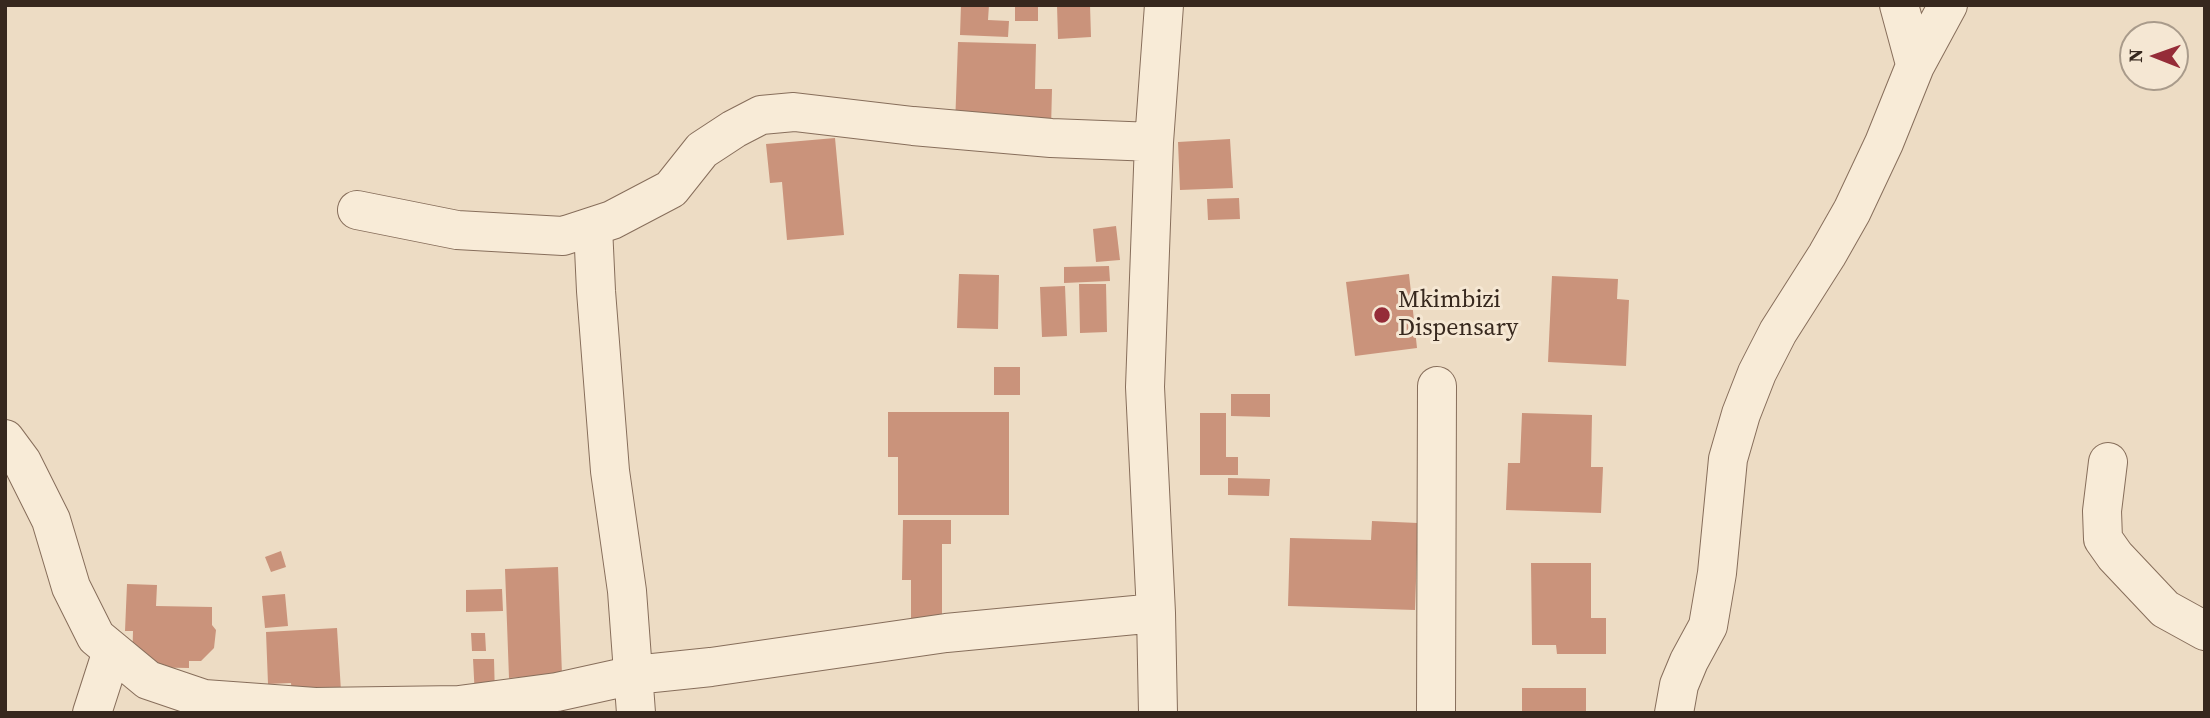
<!DOCTYPE html>
<style>
body{margin:0}
#map{position:relative;width:2210px;height:718px;overflow:hidden;background:#eddcc4;font-family:"Source Serif 4",serif}
canvas{display:block}
.frame{position:absolute;inset:0;border:7px solid #37281e;pointer-events:none}
.north{position:absolute;left:2119px;top:21px;width:70px;height:70px;box-sizing:border-box;background:#f5e7d3;border:2px solid #a99b8b;border-radius:50%;rotate:271deg;font-size:19px;font-weight:700;line-height:28px;text-align:center;color:#37281e}
.north::after{content:'';display:block;margin:auto;width:24px;height:32px;background:#952c38;clip-path:polygon(50% 0,100% 100%,50% 72%,0 100%)}
</style>
<div id="map">
<canvas width="2210" height="718"></canvas>
<div class="frame"></div>
<div class="north">N</div>
</div>
<script>
const ctx = document.querySelector('canvas').getContext('2d');
ctx.lineJoin = 'round';
function fillPath(path, color) { ctx.fillStyle = color; ctx.fill(path, 'evenodd'); }
const toPath = rows => new Path2D(rows.map(r => 'M' + r).join(''));
function trace(path, color, width, dash) { ctx.strokeStyle = color; ctx.lineWidth = width; ctx.lineCap = dash ? 'butt' : 'round'; ctx.setLineDash(dash || []); ctx.stroke(path); }
function label(font, color, halo, rows, align = 'center') {
  ctx.font = font + ' "Source Serif 4",serif'; ctx.lineWidth = 6; ctx.setLineDash([]); ctx.textBaseline = 'middle'; ctx.strokeStyle = halo; ctx.fillStyle = color; for (const [text, x, y, turn = 0] of rows) {
    ctx.save(); ctx.translate(x, y); ctx.rotate((+turn || 0) * Math.PI / 180); ctx.textAlign = isNaN(turn) ? turn : align; if (halo) ctx.strokeText(text, 0, 0); ctx.fillText(text, 0, 0); ctx.restore();
  }
}
fillPath(toPath([
 [961,5,989,5,988,20,1009,21,1008,37,960,35],
 [1015,5,1038,5,1038,21,1015,21],
 [1057,5,1090,5,1091,37,1058,39],
 [958,42,1036,44,1035,89,1052,89,1051,129,955,126],
 [835,138,844,235,787,240,782,182,770,183,766,144],
 [1230,139,1233,188,1180,190,1178,142],
 [1239,198,1240,219,1208,220,1207,199],
 [1116,226,1120,260,1096,262,1093,229],
 [1109,266,1110,281,1064,283,1064,267],
 [959,274,999,275,998,329,957,328],
 [1409,274,1417,348,1355,356,1346,282],
 [1552,276,1618,279,1617,299,1629,300,1626,366,1548,362],
 [1079,284,1106,284,1107,332,1080,333],
 [1065,286,1067,336,1042,337,1040,287],
 [994,367,1020,367,1020,395,994,395],
 [1231,394,1270,394,1270,417,1231,416],
 [888,412,1009,412,1009,515,898,515,898,457,888,457],
 [1200,413,1226,413,1226,457,1238,457,1238,475,1200,475],
 [1522,413,1592,415,1591,467,1603,467,1601,513,1506,510,1508,463,1520,463],
 [1228,478,1270,479,1269,496,1228,495],
 [903,520,951,520,951,544,942,544,942,618,911,618,911,580,902,580],
 [1372,521,1418,523,1415,610,1288,606,1290,538,1371,540],
 [281,551,286,567,271,572,265,557],
 [1531,563,1591,563,1591,618,1606,618,1606,654,1557,654,1556,645,1532,645],
 [558,567,562,675,509,678,505,569],
 [127,584,157,585,156,606,212,607,212,625,216,630,214,648,201,661,189,661,189,668,132,667,133,631,125,631],
 [502,589,503,611,466,612,466,590],
 [285,594,288,626,265,628,262,596],
 [337,628,341,691,292,694,291,683,268,684,266,632],
 [471,633,485,633,486,651,472,651],
 [473,659,494,659,495,697,475,697],
 [1522,688,1586,688,1586,713,1522,713]
]), '#ca937b');
const minor = toPath([
 [1899,5,1915,64],
 [357,210,457,230,563,236,612,220,671,189,702,150,734,129,761,115,794,112,913,126,1051,138,1154,142],
 [593,227,596,291,610,471,627,591,636,713],
 [5,439,22,462,51,520,71,587,96,637,148,680,204,699,315,707,459,705,557,692,634,675,711,667,946,633,1156,613],
 [2108,462,2102,511,2103,539,2115,556,2165,609,2205,631],
 [92,713,112,651],
 [1158,713,1156,613,1145,387,1154,142,1164,5],
 [1436,713,1437,386],
 [1674,713,1679,685,1689,661,1708,626,1717,573,1728,459,1741,414,1757,373,1778,332,1827,255,1852,211,1884,143,1915,66,1948,5]
]);
trace(minor, '#876e5b', 40);
trace(minor, '#f8ebd7', 38);
for (const [x, y, r, color] of [
 [1382,315,9,"#952c38"]
]) { const dot = new Path2D(); dot.arc(x, y, r, 0, 2 * Math.PI); ctx.fillStyle = color; ctx.fill(dot); trace(dot, '#f5e7d3', 2.5); }
label('24px', '#37281e', '#f5e7d3', [
 ["Mkimbizi",1398,301],
 ["Dispensary",1398,329]
], 'left');
</script>
